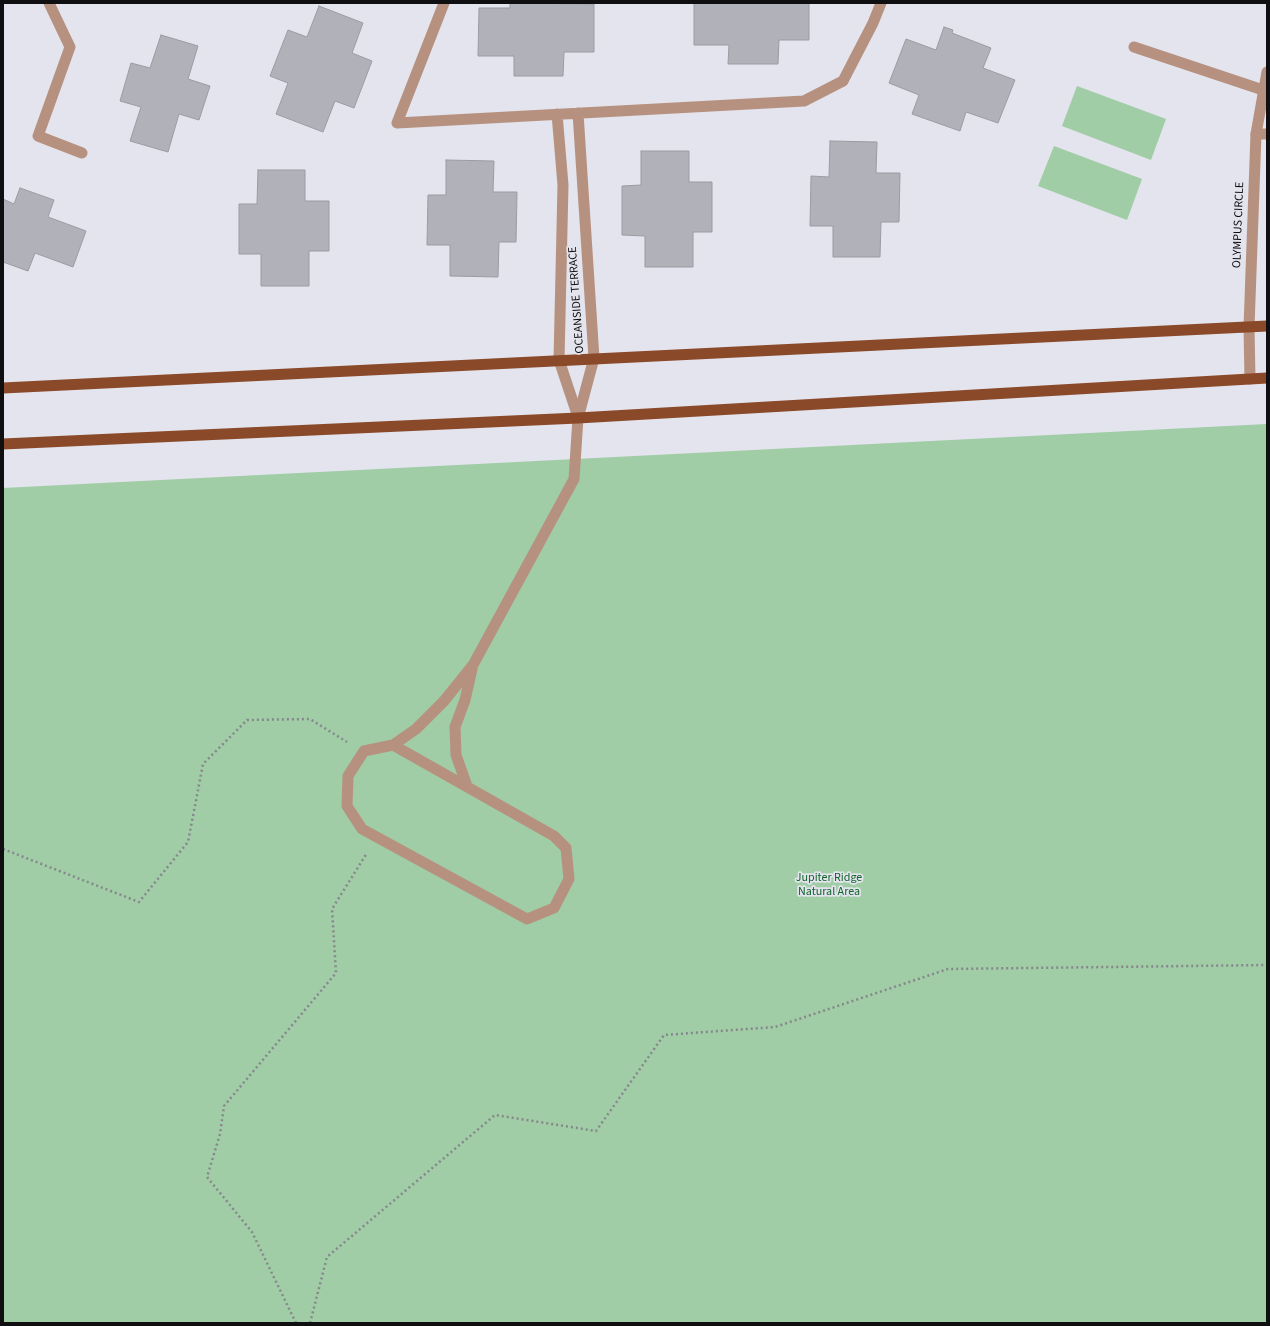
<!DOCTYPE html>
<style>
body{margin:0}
#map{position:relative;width:1270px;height:1326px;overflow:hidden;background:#e3e4ed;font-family:"Source Sans 3",sans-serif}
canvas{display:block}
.frame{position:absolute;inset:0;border:4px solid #0f0f12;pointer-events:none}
</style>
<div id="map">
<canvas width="1270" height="1326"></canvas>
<div class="frame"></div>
</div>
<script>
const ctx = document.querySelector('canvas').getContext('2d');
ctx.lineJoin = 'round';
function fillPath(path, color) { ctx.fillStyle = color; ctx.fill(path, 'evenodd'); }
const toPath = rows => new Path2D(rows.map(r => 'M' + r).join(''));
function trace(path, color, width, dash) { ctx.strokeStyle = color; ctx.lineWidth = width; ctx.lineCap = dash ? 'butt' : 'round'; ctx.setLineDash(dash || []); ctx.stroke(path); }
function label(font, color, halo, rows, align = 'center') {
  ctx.font = font + ' "Source Sans 3",sans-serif'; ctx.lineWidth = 3.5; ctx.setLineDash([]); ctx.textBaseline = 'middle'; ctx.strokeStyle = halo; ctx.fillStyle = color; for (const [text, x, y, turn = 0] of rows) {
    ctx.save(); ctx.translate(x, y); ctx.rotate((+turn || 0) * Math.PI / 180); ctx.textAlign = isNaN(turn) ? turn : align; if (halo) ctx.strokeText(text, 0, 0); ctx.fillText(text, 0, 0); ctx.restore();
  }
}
fillPath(toPath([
 [1077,86,1166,119,1151,160,1062,126],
 [1054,146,1142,179,1127,220,1038,186],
 [1267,424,1267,1323,3,1323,3,488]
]), '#a0cca6');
const building = toPath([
 [510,3,594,4,594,52,564,52,563,76,514,76,514,56,478,56,479,8,510,8,510,3],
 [694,3,809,3,809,40,779,40,778,64,728,64,729,45,694,45,694,3],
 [319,6,363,23,352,53,372,61,354,108,335,101,323,132,276,114,288,83,270,76,288,30,307,37,319,6],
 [944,27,953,30,952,33,991,48,983,68,1015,80,998,123,966,112,960,131,912,114,919,95,889,83,906,39,936,50,944,27],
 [161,35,198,46,188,79,210,86,199,120,179,114,168,152,130,141,141,107,120,101,131,63,150,68,161,35],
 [830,141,877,142,876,173,900,173,899,222,881,222,880,257,833,257,833,226,810,226,811,176,829,177,830,141],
 [641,151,689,151,689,182,712,182,712,232,693,232,693,267,645,267,645,236,622,235,622,186,641,185,641,151],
 [446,160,494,161,493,192,517,192,516,242,499,242,498,277,450,276,450,245,427,245,428,195,446,195,446,160],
 [258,170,305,170,305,201,329,201,329,251,309,251,309,286,261,286,261,254,239,254,239,204,257,204,258,170],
 [20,188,54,200,48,217,86,231,73,267,35,253,28,271,3,262,3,199,14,204,20,188]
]);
fillPath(building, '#b0b1b9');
trace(building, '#9a9ba3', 1);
trace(toPath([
 [3,849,139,902,188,842,203,764,247,720,310,719,347,742],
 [296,1323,252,1232,207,1177,220,1134,224,1106,336,973,332,909,367,853],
 [310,1323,327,1257,495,1115,596,1131,664,1035,775,1027,948,969,1267,965]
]), '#86878d', 2.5, [2, 3]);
trace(toPath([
 [1134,47,1263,90],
 [1256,134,1267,134],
 [393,745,554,836,566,848,569,879,554,908,527,919,362,829,347,806,348,776,364,751,393,745,416,729,444,701,473,665,574,479,578,418],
 [467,786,456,755,455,727,465,700,472,669]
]), '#b7917f', 11);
trace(toPath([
 [49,3,70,47,38,136,82,153],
 [444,3,397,123,804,101,843,81,873,23,881,3],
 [557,114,563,185,559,360,578,417],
 [1250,379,1249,327,1256,134,1267,72],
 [578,418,594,358,578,113]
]), '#b7917f', 11);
trace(toPath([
 [3,388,1267,326],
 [3,444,578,418,1267,378]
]), '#8a4929', 11);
label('12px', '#0f0f12', '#e3e4ed', [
 ["OLYMPUS CIRCLE",1239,225,-88],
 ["OCEANSIDE TERRACE",577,300,-94]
]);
label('12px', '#11632a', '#e3e4ed', [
 ["Jupiter Ridge",829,878],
 ["Natural Area",829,892]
]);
</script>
